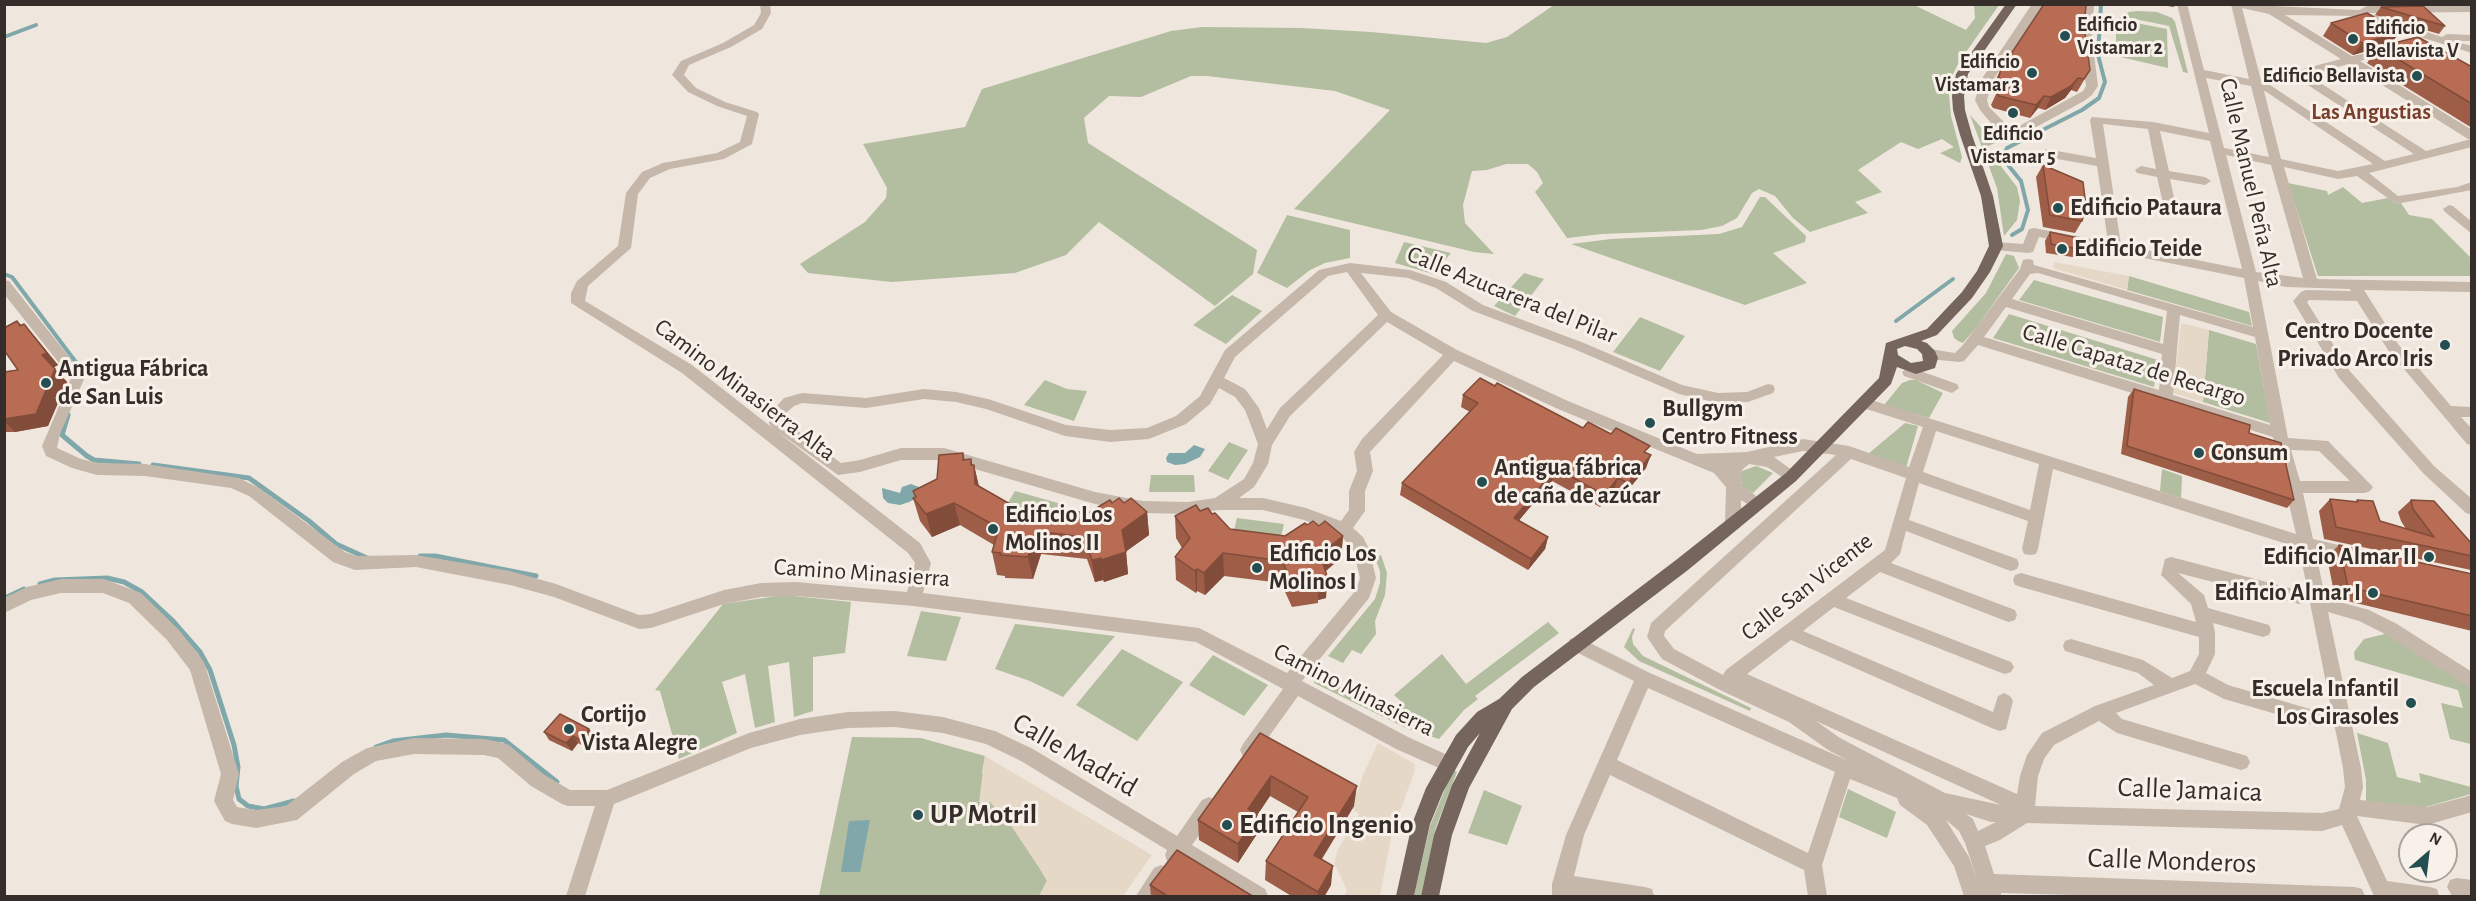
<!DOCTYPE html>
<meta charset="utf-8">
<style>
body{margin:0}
#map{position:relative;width:2476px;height:901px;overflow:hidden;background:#efe7de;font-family:"Alegreya Sans",sans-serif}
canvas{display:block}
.frame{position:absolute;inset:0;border:6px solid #352d29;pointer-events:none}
.north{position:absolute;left:2398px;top:823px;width:60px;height:60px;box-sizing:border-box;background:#f8f1ea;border:2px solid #aaa39d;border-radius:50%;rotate:28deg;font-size:16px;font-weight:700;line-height:24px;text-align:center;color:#352d29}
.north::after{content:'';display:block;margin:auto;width:21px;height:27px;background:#244e52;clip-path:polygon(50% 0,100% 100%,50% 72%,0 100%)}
</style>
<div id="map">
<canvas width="2476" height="901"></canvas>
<div class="frame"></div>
<div class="north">N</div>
</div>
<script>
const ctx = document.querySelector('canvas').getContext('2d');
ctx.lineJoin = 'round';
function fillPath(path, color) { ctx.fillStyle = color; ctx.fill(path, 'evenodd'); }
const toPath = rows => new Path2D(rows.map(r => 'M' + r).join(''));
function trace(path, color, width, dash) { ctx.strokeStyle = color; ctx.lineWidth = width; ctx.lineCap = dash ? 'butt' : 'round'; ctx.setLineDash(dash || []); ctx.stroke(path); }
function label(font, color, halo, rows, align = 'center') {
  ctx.font = font + ' "Alegreya Sans",sans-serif'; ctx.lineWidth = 6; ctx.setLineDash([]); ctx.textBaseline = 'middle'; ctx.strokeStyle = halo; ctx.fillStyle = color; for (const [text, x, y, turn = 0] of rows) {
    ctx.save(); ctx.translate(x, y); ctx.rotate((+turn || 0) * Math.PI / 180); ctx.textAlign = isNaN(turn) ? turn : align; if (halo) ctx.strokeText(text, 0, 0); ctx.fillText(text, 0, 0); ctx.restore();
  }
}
fillPath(toPath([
 [1554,5,1914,5,1966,30,1975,18,1974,5,1999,5,1959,62,1948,84,1951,116,1962,157,1960,163,1940,153,1954,147,1942,139,1918,149,1901,142,1858,170,1882,192,1855,202,1868,213,1810,232,1793,218,1775,196,1759,189,1752,193,1737,218,1722,226,1701,230,1602,234,1567,238,1535,192,1543,183,1537,172,1528,164,1506,164,1487,170,1472,171,1463,205,1465,223,1494,254,1474,252,1294,209,1390,110,1335,91,1207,76,1191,76,1141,97,1109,96,1084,118,1088,143,1257,250,1253,274,1215,306,1099,222,1066,255,1015,273,892,282,808,273,800,264,865,222,886,198,887,188,863,144,965,127,982,89,1171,31,1202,27,1301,28,1371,32,1486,43,1507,37],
 [2138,11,2157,12,2172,18,2175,22,2188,73,2183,72,2169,26,2125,17,2126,21,2167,29,2168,68,2116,56,2116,25,2119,18,2129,12],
 [1970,115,1995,143,1986,147,2017,187,2020,201,2017,220,2004,236,1997,188],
 [2288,183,2327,191,2328,195,2343,187,2362,203,2388,198,2396,204,2401,203,2409,215,2432,219,2471,258,2471,276,2318,276],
 [1760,197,1765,197,1806,236,1805,242,1773,253,1807,283,1745,305,1571,244,1611,239,1719,234,1742,227],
 [1287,215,1350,230,1350,258,1325,263,1310,270,1287,288,1257,273],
 [1404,242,1451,253,1433,274,1395,263],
 [2006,254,2014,256,2019,268,1976,328,1963,343,1958,341,1954,338,1952,331,1986,293],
 [1524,273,1544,279,1515,316,1494,306],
 [2129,276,2249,312,2252,326,2127,290],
 [2034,280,2163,317,2160,342,2019,300],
 [1232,295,1262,311,1226,344,1193,325],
 [2009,314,2158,360,2154,387,1993,338],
 [1640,317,1685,336,1660,371,1613,352],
 [2209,330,2256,344,2270,423,2203,402],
 [1045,380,1067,389,1087,391,1074,421,1024,405],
 [1910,380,1916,380,1943,393,1929,418,1884,405,1902,383],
 [1905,423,1918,426,1906,468,1868,454],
 [1229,442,1248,450,1228,480,1208,471],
 [1756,466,1773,473,1753,493,1743,486,1740,479,1742,471],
 [2162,469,2182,476,2181,498,2160,491],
 [1151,475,1194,475,1195,492,1149,492],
 [1015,491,1065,505,1055,520,1006,506],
 [1237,518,1284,524,1280,541,1233,535],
 [1381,555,1387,573,1385,595,1375,621,1376,634,1361,654,1352,650,1343,663,1328,656,1375,599,1380,583,1380,571,1375,558],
 [784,595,851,602,845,653,813,657,813,711,794,717,789,662,768,666,775,722,755,728,745,674,722,682,737,733,679,759,660,691,655,690,723,604],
 [921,611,961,617,946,661,907,656],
 [1548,622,1559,633,1475,696,1478,699,1464,710,1439,739,1408,729,1314,683,1313,676,1320,668,1334,676,1331,682,1389,713,1397,714,1405,705,1394,695,1442,654,1466,684],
 [1015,624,1016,624,1115,636,1063,697,1030,681,995,669],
 [1633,628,1635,629,1632,637,1633,644,1643,656,1751,708,1750,711,1639,661,1624,647],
 [2389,633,2471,686,2471,744,2450,739,2441,703,2463,708,2458,690,2355,660,2354,652,2364,639],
 [1122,649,1183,682,1137,741,1076,705],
 [1213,655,1268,685,1244,716,1189,685],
 [2357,733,2388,743,2397,777,2421,783,2419,773,2471,787,2471,794,2422,808,2366,801,2366,780],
 [852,737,921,738,985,756,982,773,1018,813,1047,881,1039,896,819,896],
 [1453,769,1457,772,1436,827,1421,896,1414,896,1430,826],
 [1848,789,1896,812,1887,838,1839,817],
 [1484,790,1522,806,1507,845,1468,833]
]), '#b3bd9f');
fillPath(toPath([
 [2054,262,2129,276,2127,290,2053,268],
 [2181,323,2209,330,2203,402,2173,393],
 [1378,743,1415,764,1414,773,1392,833,1380,896,1344,896,1347,890,1334,863,1338,849,1359,814,1352,808,1363,775],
 [985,756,1152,855,1123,896,1039,896,1047,881,1038,866,1012,827,990,802,979,802]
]), '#e6d8c7');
fillPath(toPath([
 [1194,445,1205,449,1200,457,1185,464,1175,465,1167,462,1166,458,1169,453,1185,453],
 [911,484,919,487,919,491,915,499,909,502,900,505,888,503,883,498,882,488,900,493,902,487],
 [870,820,860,872,841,872,849,821]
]), '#80a7a9');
trace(toPath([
 [4,37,36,25],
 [2012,235,2022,229,2028,210,2021,181,2008,165,2005,153,2007,148,2082,110,2099,98,2105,82,2098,55,2101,4],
 [4,274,12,277,81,369],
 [1896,321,1953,279]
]), '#80a7a9', 4);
trace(toPath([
 [68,415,62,435,87,456,94,460,139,464],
 [153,465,249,478,309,521,336,544,367,558],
 [420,556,435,556,536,576],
 [40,584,55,580,107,578,124,582,142,592,172,620,200,652,210,670,234,745,238,767,236,786,239,799,248,806,264,809,294,801],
 [7,597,24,589],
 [376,747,393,741,446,735,504,740,557,782]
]), '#80a7a9', 5);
fillPath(toPath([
 [760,4,770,4,771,13,762,29,731,47,689,65,684,75,696,88,725,102,757,112,759,114,752,144,724,159,670,169,650,178,638,194,631,248,588,286,585,301,692,365,920,543,931,563,923,593,1199,628,1287,673,1356,590,1360,578,1353,549,1338,533,1304,520,1263,510,1219,510,1188,514,1143,513,1095,504,944,460,901,460,860,472,838,475,771,427,769,423,772,411,784,398,802,393,866,398,924,389,956,392,988,399,1066,425,1110,430,1147,428,1176,416,1200,396,1225,350,1319,270,1350,263,1410,270,1446,282,1483,305,1584,343,1682,385,1718,393,1747,392,1768,384,1773,385,1775,389,1773,393,1748,402,1718,403,1679,394,1574,349,1473,311,1436,288,1408,278,1361,273,1391,312,1457,350,1568,401,1697,454,1747,452,1803,439,1849,446,1909,467,1923,427,1860,407,1858,403,1865,398,2296,534,2273,437,1978,345,1964,361,1959,362,1930,359,1923,354,1930,349,1955,353,1963,345,2020,269,2023,260,2028,259,2033,260,2034,265,2253,327,2244,278,2039,237,2033,252,2028,253,1996,250,1989,246,1996,242,2023,244,2029,229,2034,228,2108,242,2097,166,2046,157,2040,153,2046,149,2096,158,2090,120,2092,117,2153,122,2209,133,2177,4,2187,4,2204,70,2249,79,2231,4,2359,10,2367,6,2472,6,2472,12,2368,13,2442,37,2447,34,2472,35,2472,41,2453,41,2472,46,2472,53,2365,20,2359,16,2285,15,2352,56,2397,47,2397,51,2360,61,2472,130,2472,147,2369,173,2398,196,2457,187,2472,182,2472,190,2396,204,2357,176,2338,179,2284,167,2317,279,2472,282,2472,292,2364,290,2398,344,2451,406,2472,407,2472,417,2461,417,2472,429,2472,445,2467,444,2388,350,2357,301,2309,300,2307,302,2349,370,2434,466,2472,499,2472,515,2466,513,2424,474,2339,378,2293,301,2301,292,2306,290,2351,291,2350,289,2286,287,2258,281,2288,438,2328,441,2373,487,2370,491,2365,493,2303,493,2313,539,2351,548,2357,549,2359,554,2357,559,2351,560,2316,552,2325,598,2369,610,2397,624,2472,672,2472,689,2385,634,2359,621,2328,612,2361,768,2363,787,2360,800,2427,807,2472,795,2472,812,2427,825,2357,816,2387,881,2430,887,2437,889,2439,896,2374,896,2342,825,2322,831,2027,823,2000,840,1985,846,1994,874,2355,887,2362,889,2365,896,2108,896,2001,893,2001,896,1964,896,1954,866,1927,825,1900,805,1897,798,1850,779,1822,865,1827,896,1808,896,1804,870,1610,775,1584,835,1574,876,1645,887,1652,889,1654,896,1571,895,1570,896,1552,896,1552,884,1566,835,1634,681,1570,649,1568,644,1570,639,1576,637,1582,639,1650,673,1849,761,1828,750,1789,722,1720,690,1662,659,1647,637,1651,623,1836,455,1803,451,1774,457,1796,473,1799,477,1796,481,1791,483,1767,467,1749,464,1742,470,1741,483,1765,504,1762,508,1757,510,1741,500,1741,524,1739,528,1733,530,1727,528,1725,524,1726,487,1714,473,1558,409,1454,361,1370,452,1373,471,1365,491,1365,511,1353,528,1363,537,1369,549,1376,578,1369,598,1302,681,1408,737,1454,758,1457,764,1454,770,1448,772,1396,749,1298,696,1255,756,1249,758,1243,756,1240,750,1243,744,1283,689,1196,642,913,606,796,596,761,597,724,604,651,628,639,629,554,597,510,585,416,567,355,570,333,562,249,496,231,488,145,476,97,475,72,468,46,456,42,446,71,378,4,294,4,280,9,281,85,377,60,434,57,448,81,459,97,463,145,464,239,478,259,488,345,552,356,556,416,555,510,571,556,584,639,615,651,614,724,590,761,583,796,582,907,592,915,563,908,553,682,373,571,303,571,293,577,281,618,246,626,193,642,172,663,163,717,153,740,142,747,116,717,106,688,92,672,75,681,61,723,43,754,25,761,13,760,4],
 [2242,8,2269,14,2341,59,2261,80,2242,8],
 [2349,64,2468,139,2471,139,2426,151,2308,75,2349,64],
 [2206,78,2251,86,2269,157,2224,148,2206,78],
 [2297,78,2414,154,2385,161,2270,85,2297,78],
 [2264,91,2265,91,2373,164,2338,171,2281,159,2264,91],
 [2103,124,2148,129,2156,169,2141,166,2135,170,2137,173,2157,177,2165,212,2171,216,2177,212,2170,179,2205,185,2211,181,2205,177,2169,171,2160,131,2210,141,2242,269,2121,245,2103,124],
 [2226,155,2271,165,2303,278,2256,272,2226,155],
 [1347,272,1378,315,1280,408,1267,429,1259,408,1245,389,1224,378,1235,357,1328,276,1347,272],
 [2038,273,2167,311,2163,344,2012,299,2030,274,2038,273],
 [2006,307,2162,354,2159,390,1984,337,2006,307],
 [2180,315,2255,337,2270,425,2173,395,2180,315],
 [1387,322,1443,355,1362,439,1354,452,1357,471,1349,491,1349,510,1341,521,1306,508,1263,498,1239,498,1254,487,1268,464,1272,445,1290,416,1387,322],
 [1219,388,1235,397,1245,410,1258,444,1253,463,1244,479,1215,498,1188,502,1143,501,1095,492,944,448,901,448,860,460,841,463,784,421,786,413,794,406,802,403,866,408,924,399,956,402,986,409,1065,436,1110,442,1149,439,1186,424,1210,404,1219,388],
 [1936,431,2039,464,2030,510,1923,472,1936,431],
 [2291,450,2319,451,2350,481,2300,481,2291,450],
 [1851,459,1906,478,1885,550,1726,670,1723,675,1674,649,1664,636,1665,631,1851,459],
 [2053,469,2299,548,2343,768,2345,787,2339,809,2322,813,2035,806,2038,776,2044,759,2054,745,2099,721,2117,733,2241,770,2247,768,2250,762,2247,756,2122,719,2116,713,2195,684,2224,699,2321,727,2327,724,2330,719,2327,714,2228,685,2206,673,2215,654,2215,632,2213,623,2263,637,2269,635,2271,630,2269,625,2208,608,2204,595,2178,573,2299,604,2305,602,2307,597,2305,592,2171,557,2165,559,2161,575,2191,604,2196,622,2021,573,2015,575,2013,580,2015,585,2021,587,2199,637,2199,654,2190,671,2172,678,2143,660,2071,639,2065,641,2063,646,2065,651,2138,673,2154,685,2095,706,2042,733,2027,755,2020,776,2017,794,1747,674,1791,640,1994,729,2000,731,2006,729,2013,701,2010,696,2004,693,1998,696,1993,712,1803,631,1834,607,1999,672,2005,674,2011,672,2014,667,2011,662,1846,598,1880,572,2003,620,2009,622,2015,620,2017,615,2015,610,1891,563,1900,554,1906,531,2005,569,2011,571,2017,569,2019,564,2017,559,1909,520,1919,483,2028,521,2022,549,2024,554,2030,555,2036,554,2038,549,2053,469],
 [1648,688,1835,772,1808,853,1617,760,1648,688],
 [1816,721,2001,805,1945,793,1840,738,1816,721],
 [1966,814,1991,822,1996,822,1978,831,1973,819,1966,814],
 [1946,820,1959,831,1965,843,1977,879,1969,857,1946,820],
 [2032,4,2043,4,1993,80,1987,100,1989,107,2012,130,2083,91,2086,86,2080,38,2084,4,2094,4,2092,38,2098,86,2092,95,2084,101,2018,137,2006,137,2002,136,1980,110,1975,100,1981,80,2032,4],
 [2449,205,2453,206,2472,222,2472,234,2445,212,2443,209,2449,205],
 [1909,367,1957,384,1959,388,1952,393,1904,376,1902,372,1909,367],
 [61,579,104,579,141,593,179,630,204,662,239,774,233,800,237,807,256,810,286,806,342,762,367,748,414,738,484,739,503,743,509,745,543,774,570,790,607,790,749,733,800,719,848,712,895,711,943,717,995,731,1033,749,1177,836,1202,800,1209,797,1216,800,1218,806,1216,812,1192,845,1265,889,1268,896,1241,896,1182,860,1174,864,1167,861,1165,855,1167,850,1021,761,986,744,943,733,895,727,848,728,800,735,751,748,614,804,585,896,566,896,595,806,568,806,562,804,531,786,498,758,484,755,414,754,376,761,354,774,297,820,256,828,232,824,225,821,214,801,221,774,190,670,167,640,129,603,103,593,61,593,31,600,4,613,4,598,27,587,61,579],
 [1161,865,1168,868,1171,874,1156,896,1136,896,1154,868,1161,865],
 [2457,878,2472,880,2472,896,2452,896,2447,887,2450,880,2457,878]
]), '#c6b7ab');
fillPath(toPath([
 [2006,4,2017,4,1968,74,1964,96,1965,110,1972,135,1993,196,2003,246,1990,272,1972,298,1937,335,1921,341,1927,343,1935,351,1938,358,1935,368,1916,374,1897,367,1891,384,1796,481,1688,570,1534,687,1512,709,1469,788,1452,835,1439,896,1421,896,1434,835,1452,785,1480,733,1468,747,1443,792,1430,824,1414,896,1396,896,1412,824,1426,788,1456,735,1477,712,1499,699,1522,677,1676,560,1786,473,1879,378,1886,343,1927,329,1962,292,1977,271,1989,246,1981,196,1960,135,1953,110,1952,96,1956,74,2006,4],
 [1905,346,1917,349,1922,354,1923,361,1911,363,1898,355,1897,349,1905,346]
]), '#75655c');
fillPath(toPath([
 [2154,4,2175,4,2174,7],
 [2381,7,2445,26,2439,34,2375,15],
 [2331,23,2399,33,2391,44,2472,67,2472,128,2367,63,2377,48,2353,55,2323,36],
 [2084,26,2090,70,2077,92,2071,90,2065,98,2045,110,2038,108,2030,118,1993,108,1991,105,1996,94,1992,92,1995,81,2001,69],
 [2043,165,2082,221,2075,233,2043,227,2036,177],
 [2050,232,2084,250,2079,258,2046,253,2045,241],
 [17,321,35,337,58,365,53,367,67,382,48,426,15,432,4,432,4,372,18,370],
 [1495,386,1583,428,1647,454,1646,468,1624,495,1614,490,1600,507,1552,481,1519,520,1548,537,1545,549,1528,570,1400,495,1402,483,1470,412,1461,407,1463,395],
 [2134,389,2249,433,2294,500,2287,508,2121,454,2128,397],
 [963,453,965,460,971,459,972,465,974,465,979,486,1024,512,1089,513,1112,503,1124,503,1147,512,1149,535,1126,551,1128,574,1104,582,1103,580,1095,582,1087,559,1041,554,1033,579,1005,578,1005,576,997,575,992,552,994,545,960,525,932,537,920,521,913,498,915,497,913,491,937,479],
 [2330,499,2356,502,2357,500,2380,521,2406,529,2401,521,2398,512,2411,500,2472,544,2472,570,2471,570,2324,539,2319,511],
 [1200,511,1212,514,1230,529,1285,536,1307,525,1319,526,1343,536,1341,558,1326,571,1327,576,1326,598,1318,600,1318,603,1292,607,1281,583,1224,576,1205,595,1197,591,1196,593,1176,580,1175,557,1182,548,1176,538,1175,516],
 [2339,545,2472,574,2472,631,2335,598,2327,557],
 [544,732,595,736,585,747,578,743,572,751,549,740],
 [1260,733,1354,806,1322,859,1331,885,1324,897,1293,897,1265,880,1266,861,1298,812,1270,796,1257,815,1257,834,1238,863,1199,840,1198,820],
 [1150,885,1254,897,1151,897]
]), '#9e5d47');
fillPath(toPath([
 [2399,33,2390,45,2378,47,2377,48,2353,55,2362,43],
 [2078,78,2071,90,2065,98,2045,110,2051,97],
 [2044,96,2038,108,2030,118,2036,105],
 [24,324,35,337,58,365,53,368,42,355],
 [55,369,67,382,48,426,15,432,4,421,4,419],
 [1651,455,1646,468,1624,495,1628,483],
 [971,459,975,477,974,465,979,488,976,488,971,465],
 [1556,468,1552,481,1511,530,1514,518],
 [1618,478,1614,490,1600,507,1604,495],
 [954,503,960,525,932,537,926,514],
 [1147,512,1149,535,1124,553,1126,552,1128,574,1104,582,1101,560,1122,530],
 [1036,531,1041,554,1033,579,1028,557],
 [1343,536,1341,558,1318,577,1320,554],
 [1548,537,1545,549,1528,570,1531,559],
 [1223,553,1224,576,1205,595,1204,573],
 [1101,558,1103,580,1095,582,1092,560],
 [1197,569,1197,591,1196,593,1195,571],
 [1327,576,1326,598,1318,600,1319,580,1318,578],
 [589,729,595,736,585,747,580,740],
 [573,736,578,743,572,751,566,743],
 [1271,776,1270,796,1248,829,1248,809],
 [1357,786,1354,806,1312,874,1314,855],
 [1257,815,1257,834,1238,863,1238,844],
 [1333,866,1331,885,1324,897,1317,897,1318,892]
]), '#814c3a');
const building = toPath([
 [2044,4,2082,4,2086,6,2084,26,2090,70,2084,79,2078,78,2071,86,2051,97,2044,96,2036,105,1999,96,1997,93,2002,81,1998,80,2001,69,2044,4],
 [2423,6,2445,26,2381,7,2423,6],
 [2367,13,2399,33,2362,43,2331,23,2367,13],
 [2418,37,2472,67,2472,104,2378,47,2418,37],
 [2043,165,2083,182,2086,206,2082,221,2050,215,2043,165],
 [2050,232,2083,239,2084,250,2051,244,2050,232],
 [17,321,20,326,24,324,47,353,42,355,55,369,36,414,4,419,4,372,18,370,4,350,4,328,17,321],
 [1480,378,1495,386,1497,383,1583,428,1588,422,1611,434,1616,428,1650,446,1644,452,1651,455,1628,483,1618,478,1604,495,1556,468,1514,518,1548,537,1531,559,1402,483,1478,403,1463,395,1480,378],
 [2134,389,2250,425,2249,433,2281,443,2294,500,2127,446,2134,389],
 [963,453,963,460,971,459,971,465,974,465,975,484,1024,512,1042,508,1089,513,1103,504,1110,500,1112,503,1119,498,1124,503,1131,498,1147,512,1122,530,1126,552,1101,560,1101,558,1092,560,1084,537,1036,531,1028,557,1000,555,1001,553,992,552,999,528,954,503,926,514,913,498,916,497,913,491,937,479,939,455,963,453],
 [2330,499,2358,502,2357,500,2373,501,2380,521,2434,537,2413,509,2411,500,2434,501,2472,544,2472,556,2336,527,2330,499],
 [1196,505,1200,511,1208,508,1212,514,1215,513,1230,529,1285,536,1305,523,1307,525,1313,521,1319,526,1325,521,1343,536,1320,554,1327,576,1318,578,1319,580,1293,584,1282,561,1223,553,1204,573,1197,569,1195,571,1175,557,1190,538,1175,516,1196,505],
 [2339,545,2472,574,2472,616,2348,587,2339,545],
 [560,714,589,729,580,740,573,736,566,743,544,732,560,714],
 [1260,733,1357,786,1314,855,1333,866,1318,892,1266,861,1308,797,1271,776,1248,809,1257,815,1238,844,1198,820,1260,733],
 [1177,850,1254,897,1169,897,1150,885,1177,850]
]);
fillPath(building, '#b86c53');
trace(building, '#814c3a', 1.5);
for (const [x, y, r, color] of [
 [2065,36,6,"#244e52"],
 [2353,39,6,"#244e52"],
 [2032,73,6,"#244e52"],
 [2417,76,6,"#244e52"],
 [2013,113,6,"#244e52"],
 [2058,208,6,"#244e52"],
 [2062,249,6,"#244e52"],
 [2445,345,6,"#244e52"],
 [46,383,6,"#244e52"],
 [1650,423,6,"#244e52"],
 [2199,453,6,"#244e52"],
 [1482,482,6,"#244e52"],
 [993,529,6,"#244e52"],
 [2429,557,6,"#244e52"],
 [1257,568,6,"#244e52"],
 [2373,593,6,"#244e52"],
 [2411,703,6,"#244e52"],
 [569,729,6,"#244e52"],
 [918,815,6,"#244e52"],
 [1227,825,6,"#244e52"]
]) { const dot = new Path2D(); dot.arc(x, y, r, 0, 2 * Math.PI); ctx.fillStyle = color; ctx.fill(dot); trace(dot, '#f8f1ea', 2); }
label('bold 20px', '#352d29', '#f8f1ea', [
 ["Edificio",2077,25],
 ["Vistamar 2",2077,48],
 ["Edificio",2365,28],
 ["Bellavista V",2365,51],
 ["Edificio",2020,62,"right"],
 ["Vistamar 3",2020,85,"right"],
 ["Edificio Bellavista",2405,76,"right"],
 ["Edificio",2013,134,"center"],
 ["Vistamar 5",2013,157,"center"]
], 'left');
label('bold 22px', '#7a3f2c', '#f8f1ea', [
 ["Las Angustias",2371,112]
]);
label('24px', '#352d29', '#f8f1ea', [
 ["Calle Manuel Peña Alta",2251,183,77],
 ["Calle Azucarera del Pilar",1512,295,22],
 ["Calle Capataz de Recargo",2134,365,17],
 ["Camino Minasierra Alta",745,390,37],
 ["Camino Minasierra",862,573,4],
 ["Calle San Vicente",1807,587,-38],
 ["Camino Minasierra",1354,690,27]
]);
label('bold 24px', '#352d29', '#f8f1ea', [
 ["Edificio Pataura",2070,208],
 ["Edificio Teide",2074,249],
 ["Centro Docente",2433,331,"right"],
 ["Privado Arco Iris",2433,359,"right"],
 ["Antigua Fábrica",58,369],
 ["de San Luis",58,397],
 ["Bullgym",1662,409],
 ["Centro Fitness",1662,437],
 ["Consum",2211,453],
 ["Antigua fábrica",1494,468],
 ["de caña de azúcar",1494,496],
 ["Edificio Los",1005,515],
 ["Molinos II",1005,543],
 ["Edificio Los",1269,554],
 ["Molinos I",1269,582],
 ["Edificio Almar II",2417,557,"right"],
 ["Edificio Almar I",2361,593,"right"],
 ["Escuela Infantil",2399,689,"right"],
 ["Los Girasoles",2399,717,"right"],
 ["Cortijo",581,715],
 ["Vista Alegre",581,743]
], 'left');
label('28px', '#352d29', '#f8f1ea', [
 ["Calle Madrid",1075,755,30],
 ["Calle Jamaica",2190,790,2],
 ["Calle Monderos",2172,861,2]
]);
label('bold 28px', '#352d29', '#f8f1ea', [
 ["UP Motril",930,815],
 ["Edificio Ingenio",1239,825]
], 'left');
</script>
